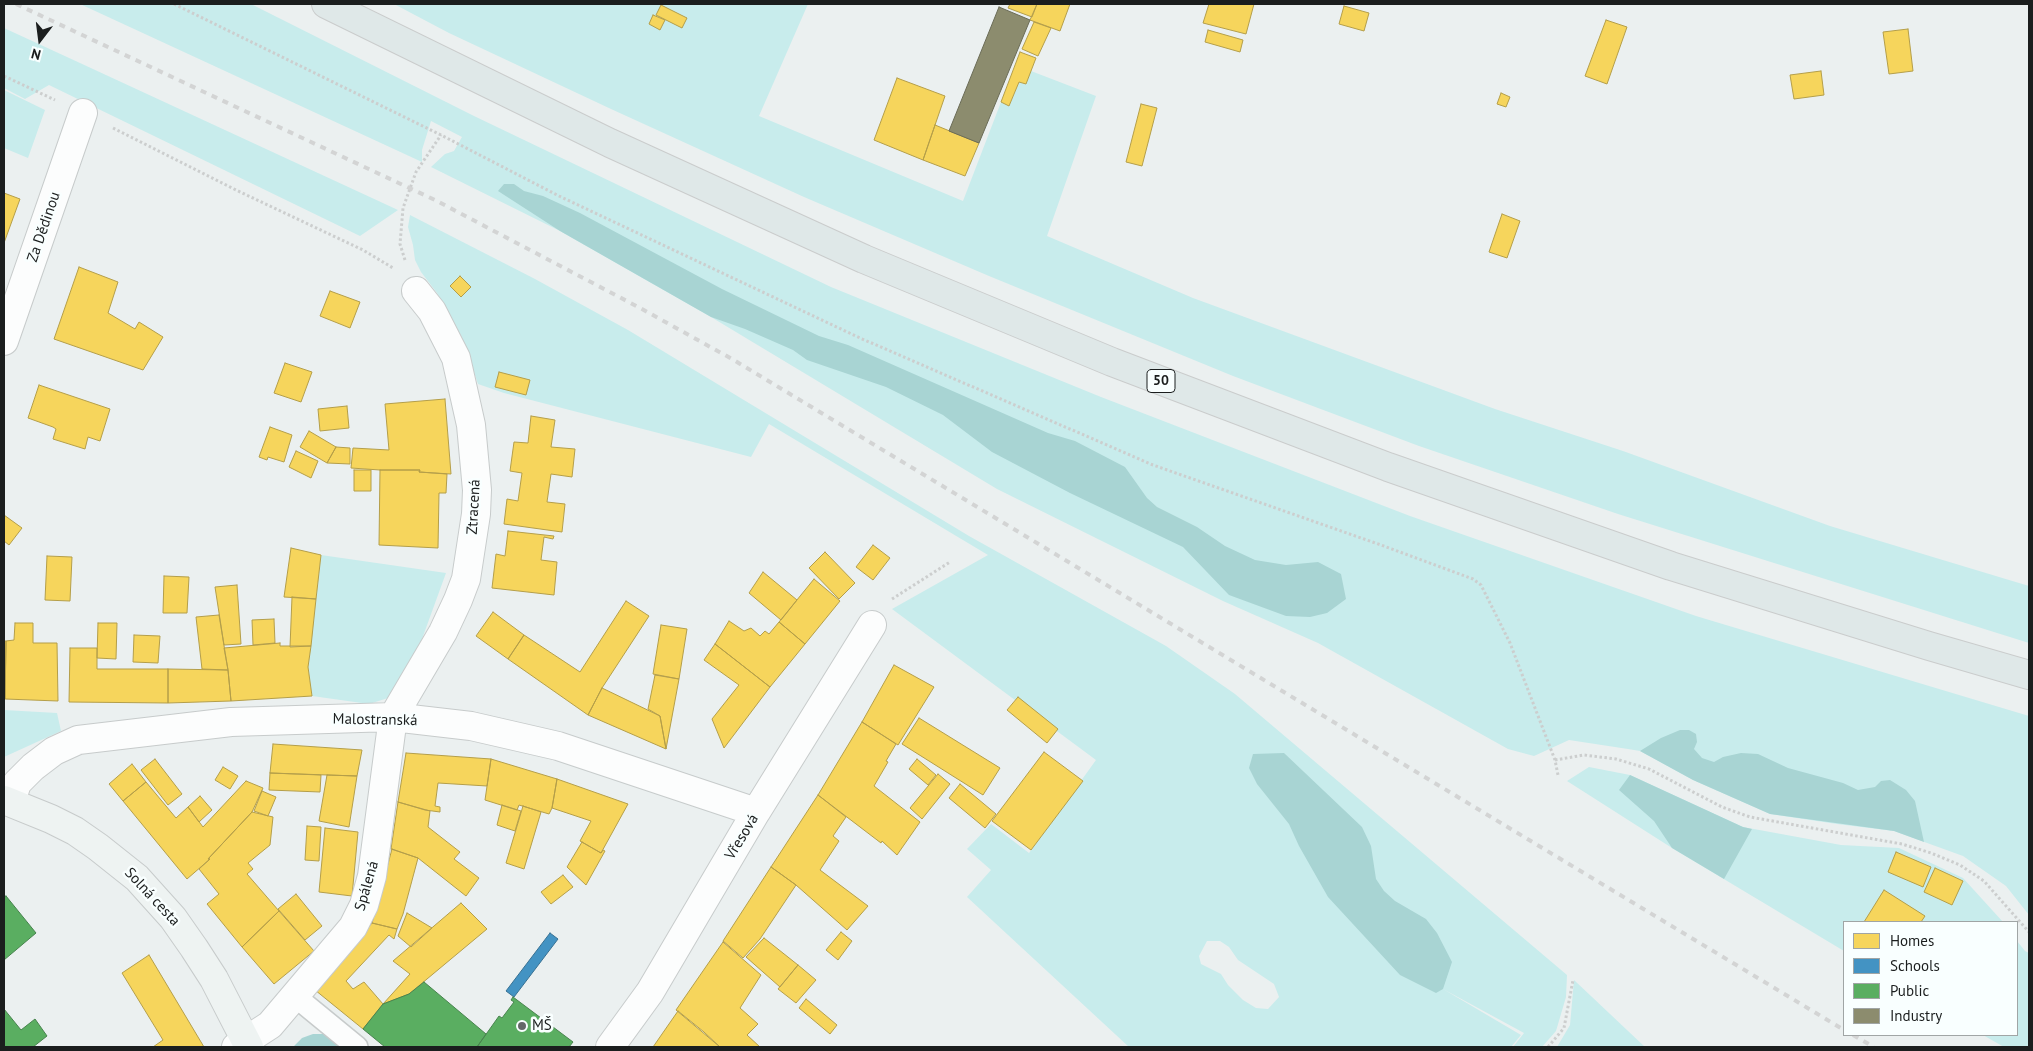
<!DOCTYPE html>
<meta charset="utf-8">
<style>
body{margin:0}
#map{position:relative;width:2033px;height:1051px;overflow:hidden;background:#ebf0f0;font-family:"PT Sans",sans-serif}
canvas{display:block}
.frame{position:absolute;inset:0;border:5px solid #1b1e1e;pointer-events:none}
.legend{position:absolute;left:1843px;top:921px;width:175px;height:115px;box-sizing:border-box;background:#f9ffff;border:1px solid #a0a5a5;margin:0;padding:6px 9px;list-style:none;font-size:15px;color:#1b1e1e}
.legend li{display:flex;align-items:center;gap:10px;height:25px}
.legend b{width:25px;border:1px solid #a0a5a5}
.north{position:absolute;left:15px;top:15px;width:50px;height:50px;-webkit-text-stroke:4px #f9ffff;paint-order:stroke;rotate:195deg;font-size:14px;font-weight:700;line-height:20px;text-align:center;color:#1b1e1e}
.north::after{content:'';display:block;margin:auto;width:18px;height:22px;background:#1b1e1e;clip-path:polygon(50% 0,100% 100%,50% 72%,0 100%)}
</style>
<div id="map">
<canvas width="2033" height="1051"></canvas>
<div class="frame"></div>
<ul class="legend">
<li><b style="height:14px;background:#f6d55c"></b>Homes</li>
<li><b style="height:14px;background:#4393c3"></b>Schools</li>
<li><b style="height:14px;background:#5aae61"></b>Public</li>
<li><b style="height:14px;background:#8c8c6e"></b>Industry</li>
</ul>
<div class="north">N</div>
</div>
<script>
const ctx = document.querySelector('canvas').getContext('2d');
ctx.lineJoin = 'round';
function fillPath(path, color) { ctx.fillStyle = color; ctx.fill(path, 'evenodd'); }
const toPath = rows => new Path2D(rows.map(r => 'M' + r).join(''));
function trace(path, color, width, dash) { ctx.strokeStyle = color; ctx.lineWidth = width; ctx.lineCap = dash ? 'butt' : 'round'; ctx.setLineDash(dash || []); ctx.stroke(path); }
function label(font, color, halo, rows, align = 'center') {
  ctx.font = font + ' "PT Sans",sans-serif'; ctx.lineWidth = 5; ctx.setLineDash([]); ctx.textBaseline = 'middle'; ctx.strokeStyle = halo; ctx.fillStyle = color; for (const [text, x, y, turn = 0] of rows) {
    ctx.save(); ctx.translate(x, y); ctx.rotate((+turn || 0) * Math.PI / 180); ctx.textAlign = isNaN(turn) ? turn : align; if (halo) ctx.strokeText(text, 0, 0); ctx.fillText(text, 0, 0); ctx.restore();
  }
}
fillPath(toPath([
 [80,4,251,4,474,116,831,287,1101,397,1410,516,1696,616,2029,716,2029,915,2006,886,1963,856,1894,831,1837,824,1770,814,1693,780,1640,751,1628,749,1569,740,1534,756,1508,749,1318,643,1223,601,997,489,711,317,560,231,431,167,445,154,454,151,462,137,431,121,422,150,422,162],
 [394,4,808,4,759,116,963,201,1001,102,1009,106,1019,82,1026,84,1031,71,1096,96,1047,236,1193,298,1495,409,1623,451,1830,526,2029,586,2029,643,1618,514,1419,446,1233,376,989,276,804,197,611,109,449,33],
 [4,28,80,63,398,210,360,236,49,85,25,99,4,88],
 [4,90,45,110,28,158,4,148],
 [410,215,535,279,628,330,969,536,1166,646,1235,694,1567,975,1566,997,1556,1031,1542,1047,1513,1047,1524,1033,1443,989,1521,1035,1511,1047,1129,1047,967,897,991,870,967,849,991,824,1029,853,1096,760,892,609,988,555,769,424,751,457,504,393,478,384,462,337,437,293,421,272,415,260,413,245,408,227],
 [1207,941,1220,941,1229,947,1238,960,1274,984,1279,997,1268,1009,1256,1008,1243,1000,1228,985,1221,974,1201,964,1199,956],
 [321,555,446,573,418,650,388,698,369,704,312,696,308,667],
 [4,710,57,713,61,731,4,757],
 [1589,767,1630,775,1743,827,1841,845,1899,848,1963,878,2003,922,1844,922,1844,951,1672,848,1567,781],
 [2017,941,2025,951,2029,953,2029,1047,2004,1047,1983,1035,2017,1035],
 [1574,980,1645,1047,1557,1047,1570,1025]
]), '#c8ecec');
fillPath(toPath([
 [504,184,514,184,524,191,543,196,580,213,722,289,819,336,848,345,1048,433,1075,441,1125,467,1147,498,1157,507,1197,527,1225,546,1255,560,1286,565,1318,562,1341,574,1346,599,1327,613,1310,617,1286,616,1229,595,1183,547,1070,493,992,452,943,415,886,387,807,360,793,350,745,329,711,317,560,231,498,191],
 [1680,730,1689,730,1696,734,1697,742,1694,749,1702,758,1714,762,1723,757,1741,753,1758,754,1788,768,1843,783,1858,790,1875,787,1881,781,1890,780,1906,790,1915,801,1924,842,1894,831,1770,814,1693,780,1640,751,1661,738],
 [1284,753,1362,827,1371,846,1376,879,1384,891,1395,901,1426,919,1437,933,1452,962,1443,989,1436,993,1400,975,1328,897,1299,846,1289,824,1257,784,1249,768,1253,754],
 [1630,775,1743,827,1752,829,1724,879,1672,848,1654,821,1619,790],
 [313,1034,326,1034,342,1047,293,1047,302,1038]
]), '#a8d4d3');
const homes = toPath([
 [1010,4,1037,4,1032,17,1008,8,1010,4],
 [1037,4,1070,4,1060,31,1030,20,1037,4],
 [1209,4,1254,4,1246,34,1203,23,1209,4],
 [661,5,687,18,682,28,656,15,661,5],
 [1344,6,1369,13,1364,31,1339,24,1344,6],
 [653,15,665,20,660,30,649,24,653,15],
 [1606,20,1627,27,1607,84,1585,76,1606,20],
 [1034,22,1051,28,1038,56,1022,49,1034,22],
 [1908,29,1913,71,1889,74,1883,32,1908,29],
 [1208,30,1243,40,1240,52,1205,42,1208,30],
 [1020,52,1036,58,1026,84,1019,82,1009,106,1001,102,1020,52],
 [1821,71,1824,95,1794,99,1790,75,1821,71],
 [897,78,945,96,923,160,874,140,897,78],
 [1501,93,1510,97,1506,107,1497,104,1501,93],
 [1141,104,1157,108,1142,166,1126,162,1141,104],
 [935,125,979,143,965,176,923,160,935,125],
 [4,193,20,199,4,243,4,193],
 [1502,214,1520,221,1507,258,1489,252,1502,214],
 [79,267,118,282,108,313,135,329,139,322,163,337,143,370,54,339,79,267],
 [460,276,471,287,461,297,450,286,460,276],
 [330,291,360,302,350,328,320,316,330,291],
 [285,363,312,372,301,402,274,393,285,363],
 [499,372,530,380,526,395,495,387,499,372],
 [39,385,110,409,100,441,88,437,85,449,53,439,56,429,53,427,28,418,39,385],
 [445,399,451,474,419,472,420,470,380,470,351,468,353,448,389,450,385,404,445,399],
 [347,406,349,428,320,431,318,409,347,406],
 [531,416,555,420,551,447,575,449,572,477,551,474,547,502,565,504,562,532,504,524,507,499,518,501,522,473,510,471,514,442,528,443,531,416],
 [270,427,292,435,284,462,268,457,267,460,259,457,270,427],
 [309,431,336,447,327,463,300,447,309,431],
 [336,447,350,448,350,464,327,463,336,447],
 [296,451,318,461,311,478,289,467,296,451],
 [354,470,371,470,371,491,354,491,354,470],
 [380,470,420,470,419,472,447,474,446,493,439,493,438,548,379,545,380,470],
 [4,515,22,528,9,545,4,541,4,515],
 [508,531,554,536,553,539,544,537,541,560,557,562,554,595,492,588,496,554,505,556,508,531],
 [873,545,890,558,873,580,856,567,873,545],
 [291,548,321,555,316,599,284,597,291,548],
 [825,552,855,583,839,599,809,568,825,552],
 [47,556,72,557,70,601,45,600,47,556],
 [763,572,797,600,781,620,749,593,763,572],
 [164,576,189,577,187,613,163,613,164,576],
 [814,579,840,601,805,644,779,622,814,579],
 [237,585,241,644,224,645,215,587,237,585],
 [292,597,316,599,311,646,290,647,292,597],
 [626,601,649,616,602,688,588,715,508,659,524,635,580,672,626,601],
 [493,612,524,635,508,659,476,636,493,612],
 [219,615,228,670,202,669,196,617,219,615],
 [274,619,275,643,253,645,252,620,274,619],
 [729,621,744,631,751,628,760,636,765,631,769,634,779,622,805,644,770,687,715,644,729,621],
 [15,623,33,623,33,643,57,643,58,701,5,699,6,641,14,640,15,623],
 [98,623,117,623,116,659,97,658,98,623],
 [661,625,687,629,679,679,653,674,661,625],
 [134,635,160,636,158,663,133,662,134,635],
 [4,641,6,641,5,699,4,699,4,641],
 [280,643,280,646,311,646,308,667,312,696,231,701,228,670,224,648,280,643],
 [715,644,770,687,724,748,712,719,739,685,704,660,715,644],
 [70,648,97,648,97,669,168,669,168,703,69,702,70,648],
 [894,665,934,687,898,745,862,722,894,665],
 [168,669,228,670,231,701,168,703,168,669],
 [655,675,679,679,666,749,660,716,648,709,655,675],
 [602,688,660,716,666,749,588,715,602,688],
 [1018,697,1058,729,1047,743,1007,710,1018,697],
 [919,718,1000,768,983,795,902,744,919,718],
 [862,722,896,744,886,761,888,762,874,786,920,822,897,855,882,841,881,843,818,795,862,722],
 [273,744,362,750,357,776,270,773,273,744],
 [1044,752,1083,781,1031,850,992,821,1044,752],
 [406,753,491,759,487,786,438,783,435,806,440,807,440,812,425,810,398,802,406,753],
 [155,759,182,794,168,805,141,770,155,759],
 [491,759,557,779,552,808,549,814,519,805,517,810,485,800,491,759],
 [917,759,936,775,928,785,909,769,917,759],
 [132,764,146,782,123,801,109,784,132,764],
 [223,767,238,776,230,789,215,780,223,767],
 [270,773,321,775,320,792,269,790,270,773],
 [938,774,950,784,922,819,910,808,938,774],
 [327,775,357,776,349,827,319,821,327,775],
 [557,779,628,804,601,853,580,841,591,821,552,808,557,779],
 [246,781,263,788,252,812,208,859,210,859,187,879,123,801,146,782,176,818,188,807,203,827,246,781],
 [960,784,996,814,985,828,949,798,960,784],
 [262,791,276,797,268,816,254,811,262,791],
 [818,795,846,817,833,836,839,841,820,870,868,906,847,930,796,885,771,867,818,795],
 [200,796,212,810,199,822,188,807,200,796],
 [398,802,430,811,428,827,460,852,454,859,479,878,466,896,418,858,391,849,398,802],
 [502,805,521,811,515,831,497,825,502,805],
 [523,806,541,812,524,869,506,863,523,806],
 [252,812,273,817,270,845,248,863,253,869,247,874,279,911,242,947,207,904,219,894,199,869,210,859,208,859,252,812],
 [307,826,321,827,319,861,305,860,307,826],
 [325,828,358,832,352,896,319,892,325,828],
 [582,842,601,853,603,850,605,851,586,885,567,867,582,842],
 [392,849,418,858,403,914,397,929,372,923,392,849],
 [1896,852,1931,867,1923,887,1888,872,1896,852],
 [771,867,796,885,760,939,743,958,723,941,771,867],
 [1935,868,1963,881,1952,905,1924,892,1935,868],
 [563,875,573,887,551,904,541,892,563,875],
 [1884,890,1925,916,1921,922,1864,922,1884,890],
 [296,894,322,926,305,940,278,909,296,894],
 [461,903,487,929,409,994,383,1004,410,974,393,961,461,903],
 [279,911,314,951,274,984,242,947,279,911],
 [407,913,432,928,411,947,398,936,407,913],
 [372,923,397,929,394,939,389,935,346,981,353,989,364,982,383,1004,363,1029,315,990,372,923],
 [841,932,852,941,838,960,826,950,841,932],
 [764,938,798,965,780,987,746,957,764,938],
 [723,942,761,975,740,1008,758,1024,747,1035,760,1047,720,1047,676,1010,723,942],
 [149,955,204,1047,153,1047,163,1040,122,973,149,955],
 [798,965,816,980,796,1003,778,989,798,965],
 [806,999,837,1025,830,1034,799,1008,806,999],
 [678,1011,704,1032,720,1047,653,1047,678,1011]
]);
fillPath(homes, '#f6d55c');
trace(homes, '#b49e49', 1);
const schools = toPath([
 [550,933,558,939,514,997,506,991,550,933]
]);
fillPath(schools, '#4393c3');
trace(schools, '#377092', 1);
const public = toPath([
 [6,896,36,933,4,960,4,897,6,896],
 [424,982,486,1034,477,1047,385,1047,363,1029,383,1004,409,994,424,982],
 [513,997,573,1042,569,1047,477,1047,499,1016,502,1018,514,1002,511,1000,513,997],
 [4,1009,21,1030,35,1019,47,1036,33,1047,4,1047,4,1009]
]);
fillPath(public, '#5aae61');
trace(public, '#47834d', 1);
const industry = toPath([
 [999,7,1030,20,979,143,949,131,999,7]
]);
fillPath(industry, '#8c8c6e');
trace(industry, '#6a6b56', 1);
const lane = toPath([
 [296,997,357,1047]
]);
const street = toPath([
 [4,341,83,113],
 [11,802,17,783,33,767,54,751,78,740,231,722,393,717,471,726,558,746,756,812],
 [236,1047,270,1025,353,927,364,905,372,876,393,717,443,632,458,600,466,579,476,514,477,490,471,425,456,358,432,311,416,291],
 [610,1047,650,992,756,812,872,625]
]);
const secondary = toPath([
 [4,800,51,819,75,831,98,847,137,878,173,918,194,948,214,979,249,1047]
]);
const primary = toPath([
 [326,4,610,143,864,259,1112,362,1388,467,1671,566,1929,646,2029,675]
]);
trace(lane, '#c7cbcb', 24);
trace(street, '#c7cbcb', 30);
trace(secondary, '#c7cbcb', 30);
trace(primary, '#cacccc', 30);
trace(toPath([
 [174,4,441,135,559,196,860,338,1153,465,1381,545,1473,579,1481,585,1510,643,1555,760,1558,775],
 [4,76,55,100],
 [113,128,236,190,363,250,393,268],
 [405,260,400,244,403,208,416,172,441,135],
 [892,599,950,562],
 [1555,760,1584,755,1616,759,1649,769,1722,807,1750,817,1902,844,1931,853,1960,865,1984,881,2029,932],
 [1548,1047,1564,1028,1573,980]
]), '#cccece', 3, [2.5, 2.5]);
trace(lane, '#fcfdfd', 21);
trace(street, '#fcfdfd', 28);
trace(secondary, '#eef3f2', 28);
trace(primary, '#dfe8e8', 28);
trace(toPath([
 [16,4,435,200,642,309,732,359,1844,1030],
 [1853,1035,1874,1047]
]), '#d3d4d4', 4, [6, 6]);
for (const [x, y, r, color] of [
 [522,1026,5,"#646868"]
]) { const dot = new Path2D(); dot.arc(x, y, r, 0, 2 * Math.PI); ctx.fillStyle = color; ctx.fill(dot); trace(dot, '#f9ffff', 2); }
for (const [x, y, w] of [
 [1161,381,28]
]) { const box = new Path2D(); box.roundRect(x - w / 2, y - 11.5, w, 23, 4); ctx.fillStyle = '#f9ffff'; ctx.fill(box); trace(box, '#1b1e1e', 1); }
label('bold 14px', '#1b1e1e', null, [
 ["50",1161,381]
]);
label('15px', '#1b1e1e', '#f9ffff', [
 ["Za Dědinou",44,227,-71],
 ["Ztracená",474,507,-87],
 ["Malostranská",375,720,1],
 ["Vřesová",742,837,-59],
 ["Spálená",367,886,-74],
 ["Solná cesta",152,897,47]
]);
label('15px', '#1b1e1e', '#f9ffff', [
 ["MŠ",532,1026]
], 'left');
</script>
